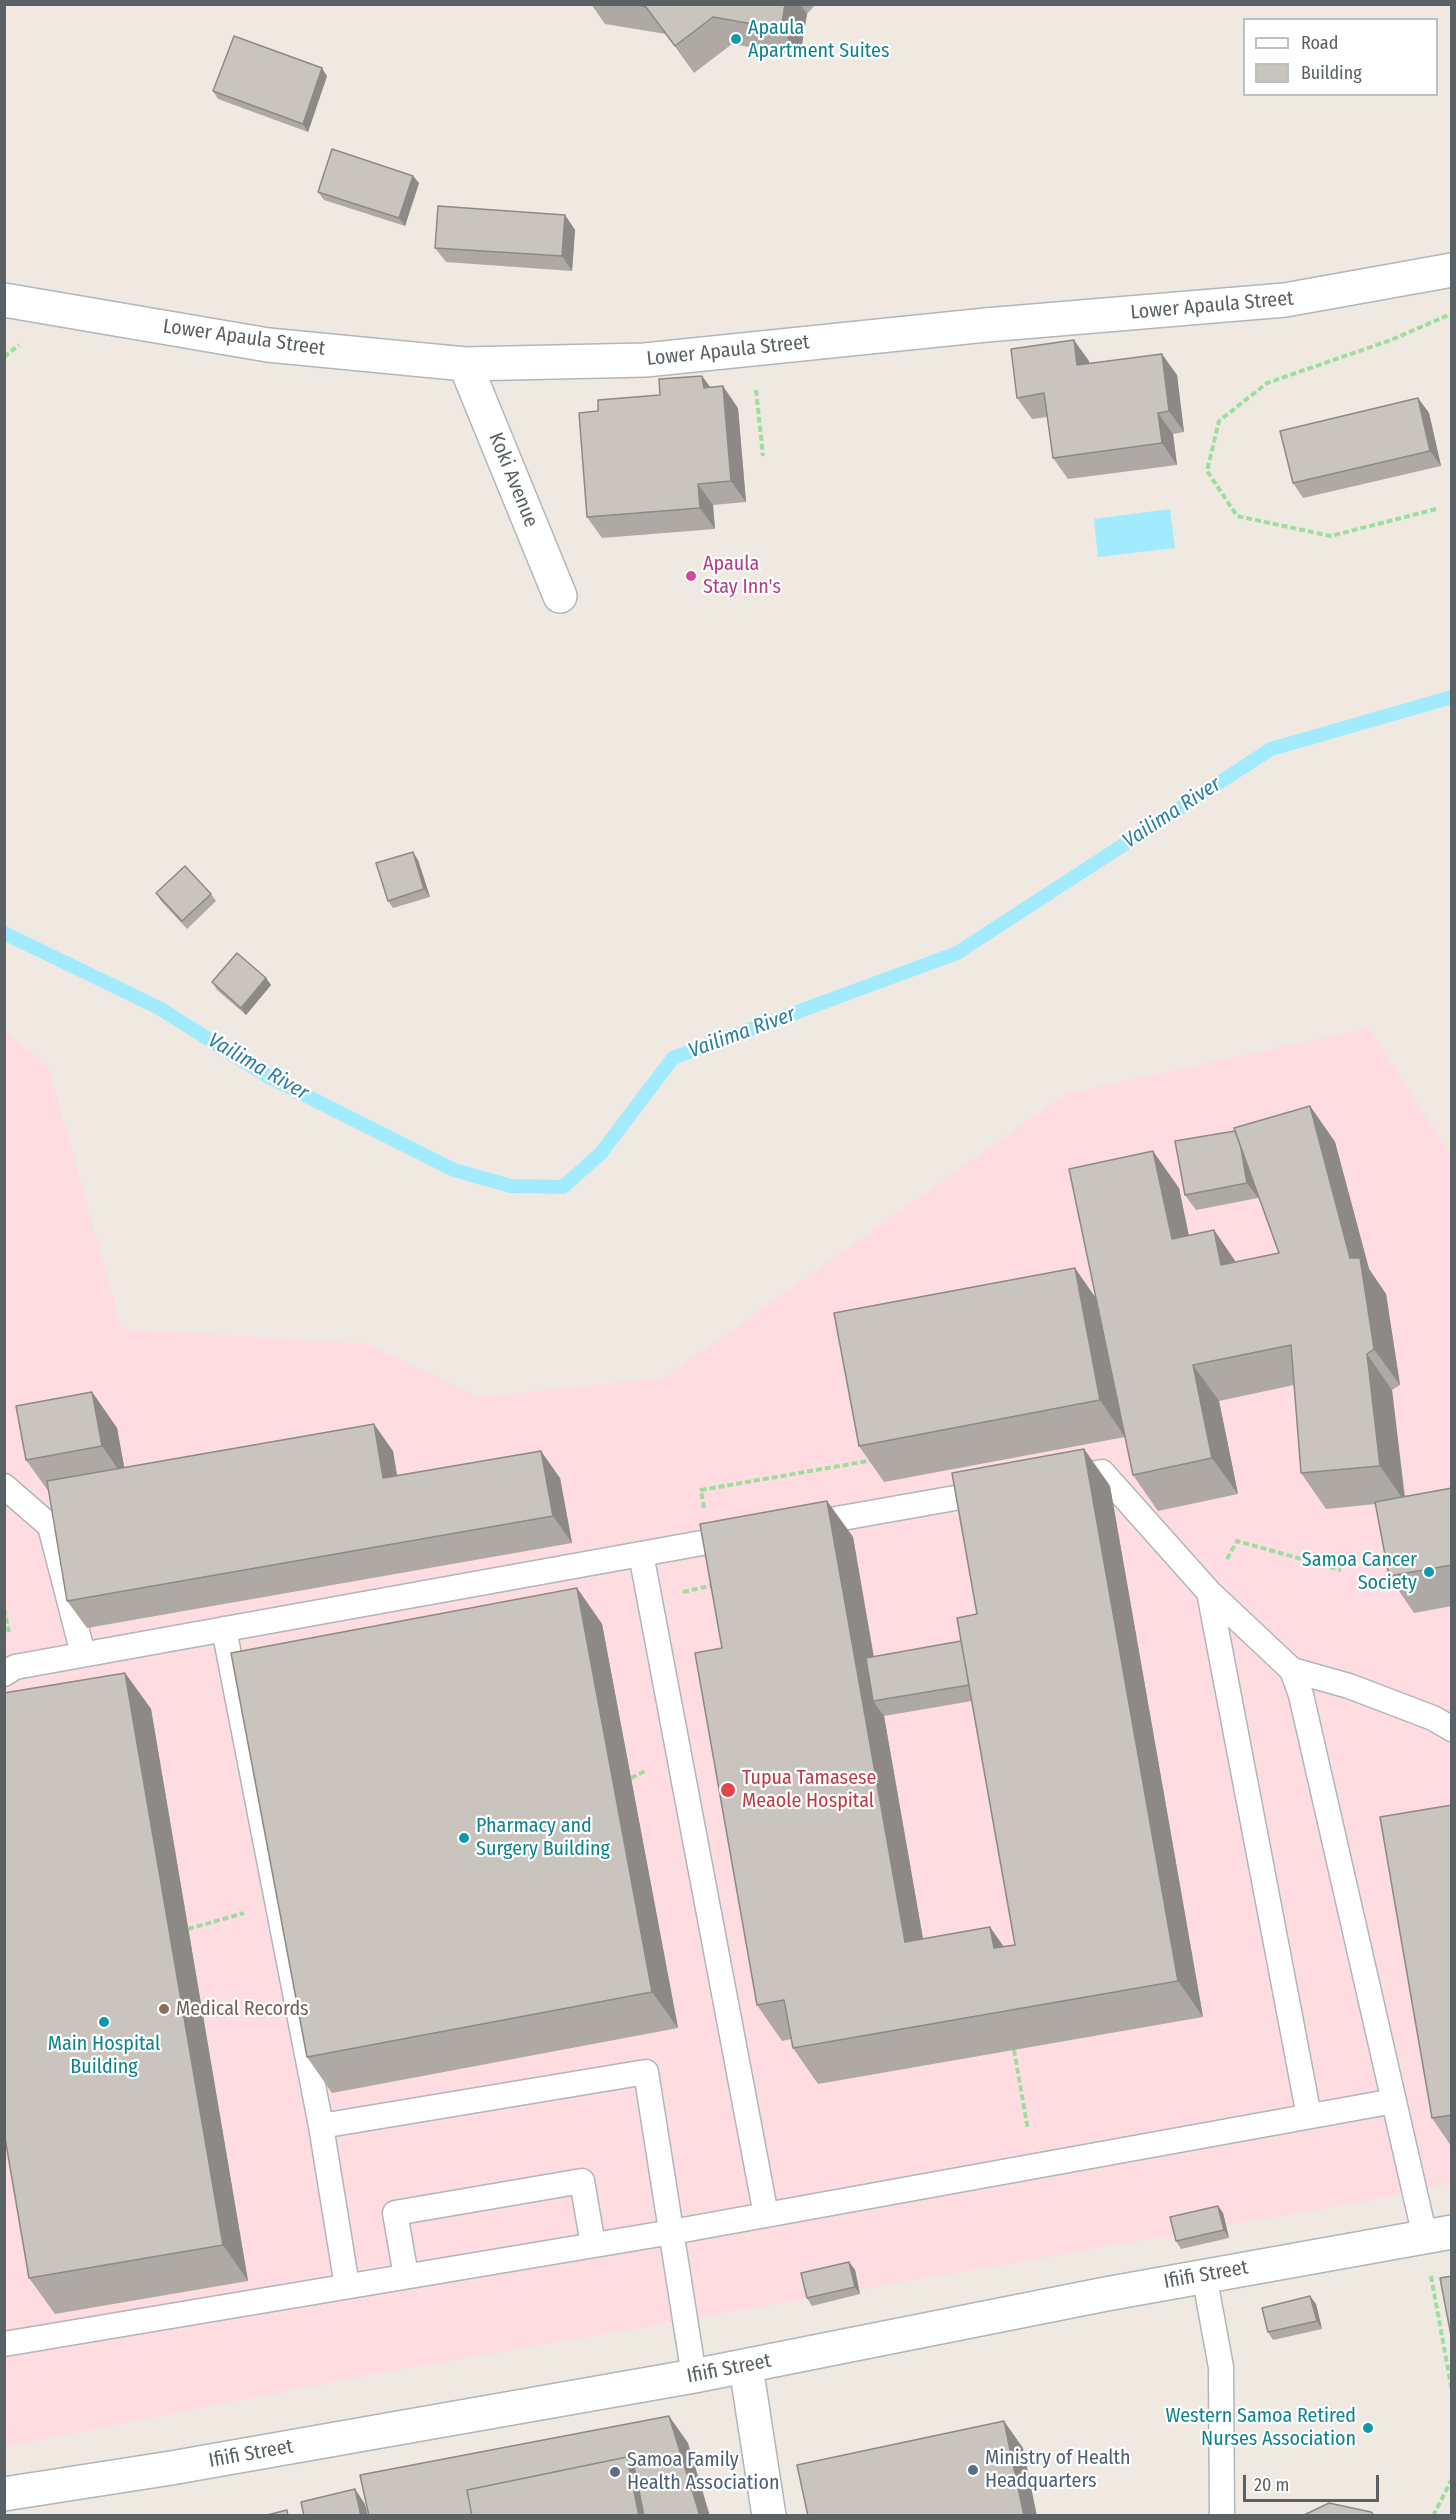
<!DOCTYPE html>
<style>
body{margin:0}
#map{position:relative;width:1456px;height:2520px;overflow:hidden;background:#efe9e2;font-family:"Fira Sans Condensed",sans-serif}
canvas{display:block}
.frame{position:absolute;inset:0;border:6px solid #5a6165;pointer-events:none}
.legend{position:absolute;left:1243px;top:18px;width:195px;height:78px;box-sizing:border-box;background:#fff;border:2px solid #bdc0c1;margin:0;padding:8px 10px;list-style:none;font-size:18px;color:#5a6165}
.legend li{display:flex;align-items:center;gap:12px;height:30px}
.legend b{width:30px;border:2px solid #bdc0c1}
.scale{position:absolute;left:1243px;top:2475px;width:136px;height:27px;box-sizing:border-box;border:3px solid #5a6165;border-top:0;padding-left:8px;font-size:18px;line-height:21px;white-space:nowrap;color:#5a6165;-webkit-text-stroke:4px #fff;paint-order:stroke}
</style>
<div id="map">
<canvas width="1456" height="2520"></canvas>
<div class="frame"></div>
<ul class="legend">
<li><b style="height:8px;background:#fff"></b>Road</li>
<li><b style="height:16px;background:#cac4bf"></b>Building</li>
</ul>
<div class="scale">20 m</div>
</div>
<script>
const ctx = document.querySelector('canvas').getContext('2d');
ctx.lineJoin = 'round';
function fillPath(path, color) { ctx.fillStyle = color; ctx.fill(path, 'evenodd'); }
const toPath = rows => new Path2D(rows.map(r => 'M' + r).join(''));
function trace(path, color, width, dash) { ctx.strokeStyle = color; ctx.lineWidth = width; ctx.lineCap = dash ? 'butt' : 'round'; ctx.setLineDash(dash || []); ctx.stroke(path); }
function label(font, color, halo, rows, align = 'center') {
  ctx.font = font + ' "Fira Sans Condensed",sans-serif'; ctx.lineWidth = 4.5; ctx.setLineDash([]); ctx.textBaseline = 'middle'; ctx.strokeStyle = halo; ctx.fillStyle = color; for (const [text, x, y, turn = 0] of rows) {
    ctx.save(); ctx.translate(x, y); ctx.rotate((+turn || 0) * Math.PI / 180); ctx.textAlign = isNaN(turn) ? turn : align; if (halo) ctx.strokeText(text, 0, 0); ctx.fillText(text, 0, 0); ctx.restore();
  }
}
fillPath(toPath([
 [1369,1028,1451,1156,1451,2183,1373,2200,369,2375,5,2447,4,1031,48,1066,122,1329,368,1344,478,1397,664,1378,1066,1094]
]), '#fedce1');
fillPath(toPath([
 [1170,509,1175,548,1098,557,1094,519]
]), '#a2ebff');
trace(toPath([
 [4,933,159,1008,269,1077,454,1170,511,1186,563,1187,601,1153,673,1058,957,953,1271,749,1452,697]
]), '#a2ebff', 14);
const lane = toPath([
 [1068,1478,1102,1472,1209,1592,1309,2116],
 [4,1486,50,1526,83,1654],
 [808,1524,989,1492],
 [641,1554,766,2215],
 [1209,1592,1292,1670,1301,1695,1425,2237],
 [224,1629,321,2126],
 [1292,1670,1349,1686,1433,1718,1452,1729],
 [4,1674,15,1667,735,1537],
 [1204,2275,1221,2367,1222,2516],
 [406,2276,395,2213,582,2181,593,2245],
 [347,2286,321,2126,646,2072,694,2376],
 [4,2344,672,2232,1394,2101]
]);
const street = toPath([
 [4,300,268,345,465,364,645,360,986,325,1285,300,1452,270],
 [465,364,560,596],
 [746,2367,769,2516]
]);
const secondary = toPath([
 [4,2494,171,2468,694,2376,1106,2294,1452,2232]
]);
trace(lane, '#b0b6b9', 27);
trace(street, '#b0b6b9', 36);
trace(secondary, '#afb5b9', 36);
trace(toPath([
 [4,357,19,345],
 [756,390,763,456],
 [1436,509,1331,536,1237,516,1207,471,1219,421,1267,383,1391,340,1451,314],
 [704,1508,701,1490,874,1460],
 [1227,1559,1237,1541,1341,1570],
 [683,1592,714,1585],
 [4,1609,9,1632],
 [631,1778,647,1770],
 [188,1929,244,1913],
 [1014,2050,1028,2130],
 [1431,2276,1452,2391],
 [1433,2516,1452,2479]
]), '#9ddda0', 4, [6, 3]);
trace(lane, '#fff', 24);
trace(street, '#fff', 33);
trace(secondary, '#fff', 33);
fillPath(toPath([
 [591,4,816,4,807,14,800,56,732,44,694,73,666,34,605,24],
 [327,76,308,132,218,99,213,91],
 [413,176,419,183,405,226,324,200,318,192],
 [565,215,575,230,572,271,446,262,435,248],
 [1089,361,1089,364,1177,375,1184,432,1173,434,1177,465,1068,479,1053,458,1047,417,1032,419,1017,398],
 [702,376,711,388,738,408,746,502,713,505,715,529,602,538,587,517,598,411,660,395],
 [1418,398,1429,413,1441,466,1303,498,1293,483],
 [418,860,430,897,393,908,388,901],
 [156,893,211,894,216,901,187,929,161,901],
 [266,978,271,985,246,1015,217,990,212,982],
 [1310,1106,1335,1142,1369,1269,1386,1294,1400,1385,1392,1390,1405,1496,1452,1488,1452,1606,1414,1613,1389,1576,1376,1504,1326,1509,1301,1473,1294,1385,1219,1401,1238,1494,1158,1511,1133,1475,1125,1437,884,1482,859,1446,1096,1298,1179,1188,1189,1236,1214,1230,1236,1262,1279,1253,1256,1190,1258,1198,1196,1210,1185,1195,1235,1131],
 [92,1392,117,1428,124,1467,393,1451,397,1476,560,1478,572,1543,87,1628,67,1601,49,1492,26,1460],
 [1084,1449,1110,1486,1203,2017,818,2084,793,2048,791,2039,782,2041,757,2005,722,1648,827,1501,853,1537,874,1657,961,1641,977,1614],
 [972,1701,1015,1945,1004,1947,923,1939,884,1716],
 [577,1588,602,1624,678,2028,332,2093,307,2057],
 [125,1673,151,1709,248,2281,55,2314,29,2278],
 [1452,1805,1452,2145,1451,2146,1432,2118],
 [1218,2206,1223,2213,1229,2238,1181,2249,1176,2241],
 [849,2262,855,2270,860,2294,812,2306,807,2298],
 [1316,2304,1322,2329,1273,2340,1268,2332]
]), '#aea9a4');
fillPath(toPath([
 [785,4,800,4,807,14,800,56,781,29],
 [322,68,327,76,308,132,303,124],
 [413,176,419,183,405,226,399,218],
 [565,215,575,230,572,271,562,256],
 [1074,340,1089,361,1092,387,1077,365],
 [1162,354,1177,375,1184,432,1169,411],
 [702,376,717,397,704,388],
 [723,386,738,408,746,502,731,481],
 [1418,398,1429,413,1441,466,1430,451],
 [1158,413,1173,434,1177,465,1162,443],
 [698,484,713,505,715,529,700,508],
 [413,852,418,860,430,897,424,889],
 [266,978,271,985,246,1015,241,1008],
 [1310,1106,1335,1142,1369,1269,1386,1294,1400,1385,1374,1349],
 [1238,1130,1248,1145,1258,1198,1247,1183],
 [1153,1151,1179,1188,1197,1275,1172,1239],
 [1214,1230,1239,1267,1221,1265],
 [1075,1268,1100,1304,1125,1437,1100,1400],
 [1367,1354,1392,1390,1405,1502,1380,1466],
 [1193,1365,1219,1401,1238,1494,1212,1458],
 [92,1392,117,1428,127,1482,102,1446],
 [374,1424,393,1451,402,1505,383,1478],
 [1084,1449,1110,1486,1203,2017,1178,1981],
 [541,1451,560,1478,572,1543,553,1516],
 [827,1501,853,1537,881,1700,873,1701,884,1716,930,1979,905,1942],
 [577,1588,602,1624,678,2028,652,1992],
 [125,1673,151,1709,248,2281,223,2245],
 [990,1927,1016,1964,994,1948],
 [1218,2206,1223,2213,1229,2238,1224,2230],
 [849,2262,855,2270,860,2294,855,2287],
 [1310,2296,1316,2304,1322,2329,1317,2321],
 [669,2416,688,2443,710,2516,700,2516],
 [1004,2421,1023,2448,1037,2516,1024,2516],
 [627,2457,653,2493,657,2516,639,2516],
 [355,2489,365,2504,368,2516,361,2516]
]), '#8d8986');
const building = toPath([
 [634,4,785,4,781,29,713,17,675,46,646,7,634,4],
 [234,36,322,68,303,124,213,91,234,36],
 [332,149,413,176,399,218,318,192,332,149],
 [438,206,565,215,562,256,435,248,438,206],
 [1074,340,1077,365,1162,354,1169,411,1158,413,1162,443,1053,458,1044,393,1017,398,1011,349,1074,340],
 [702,376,704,388,723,386,731,481,698,484,700,508,587,517,579,413,598,411,598,400,660,395,659,379,702,376],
 [1418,398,1430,451,1293,483,1280,431,1418,398],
 [413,852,424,889,388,901,376,863,413,852],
 [185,866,211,894,182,921,156,893,185,866],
 [237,953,266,978,241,1008,212,982,237,953],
 [1310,1106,1350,1258,1360,1258,1374,1349,1367,1354,1380,1466,1301,1473,1291,1345,1193,1365,1212,1458,1133,1475,1069,1169,1153,1151,1172,1239,1214,1230,1221,1265,1279,1253,1234,1128,1310,1106],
 [1235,1131,1241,1148,1247,1183,1185,1195,1175,1141,1235,1131],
 [1075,1268,1100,1400,859,1446,834,1313,1075,1268],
 [92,1392,102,1446,26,1460,16,1406,92,1392],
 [374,1424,383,1478,541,1451,553,1516,67,1601,47,1481,374,1424],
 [1084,1449,1178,1981,793,2048,784,2000,757,2005,695,1653,722,1648,700,1524,827,1501,905,1942,990,1927,994,1948,1015,1945,957,1618,977,1614,952,1473,1084,1449],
 [1452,1488,1452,1565,1389,1576,1375,1502,1452,1488],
 [577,1588,652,1992,307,2057,231,1653,577,1588],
 [961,1641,969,1685,873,1701,866,1658,961,1641],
 [125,1673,223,2245,29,2278,4,2132,4,1693,125,1673],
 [1452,1805,1452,2115,1432,2118,1380,1817,1452,1805],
 [1218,2206,1224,2230,1176,2241,1170,2217,1218,2206],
 [849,2262,855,2287,807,2298,801,2273,849,2262],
 [1452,2276,1452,2341,1440,2278,1452,2276],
 [1310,2296,1317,2321,1268,2332,1262,2308,1310,2296],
 [669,2416,700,2516,644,2516,634,2466,627,2457,467,2490,472,2516,369,2516,360,2475,669,2416],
 [1004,2421,1024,2516,808,2516,797,2465,1004,2421],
 [627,2457,639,2516,472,2516,467,2490,627,2457],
 [355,2489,361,2516,304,2516,301,2502,355,2489],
 [1329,2503,1371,2512,1375,2516,1302,2516,1329,2503],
 [287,2510,288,2516,263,2516,287,2510]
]);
fillPath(building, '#cac4bf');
trace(building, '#8d8986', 1.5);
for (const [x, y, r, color] of [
 [736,39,6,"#0f9aa8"],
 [691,576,6,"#d1479c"],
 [1429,1572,6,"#0f9aa8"],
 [728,1790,8,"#e0444e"],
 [464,1838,6,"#0f9aa8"],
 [164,2009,6,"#8d6e63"],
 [104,2022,6,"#0f9aa8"],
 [1368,2428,6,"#0f9aa8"],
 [973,2470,6,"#5c6f8a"],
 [615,2472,6,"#5c6f8a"]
]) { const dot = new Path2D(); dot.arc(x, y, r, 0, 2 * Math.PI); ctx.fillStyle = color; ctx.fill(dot); trace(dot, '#fff', 2); }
label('20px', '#0d838f', '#fff', [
 ["Apaula",748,28],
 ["Apartment Suites",748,51],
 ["Samoa Cancer",1417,1560,"right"],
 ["Society",1417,1583,"right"],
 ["Pharmacy and",476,1826],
 ["Surgery Building",476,1849],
 ["Main Hospital",104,2044,"center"],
 ["Building",104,2067,"center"],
 ["Western Samoa Retired",1356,2416,"right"],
 ["Nurses Association",1356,2439,"right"]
], 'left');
label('20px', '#5a6165', '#fff', [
 ["Lower Apaula Street",1212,306,-5],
 ["Lower Apaula Street",244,338,8],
 ["Lower Apaula Street",728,351,-6],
 ["Koki Avenue",513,480,68],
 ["Ifiifi Street",1206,2275,-10],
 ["Ifiifi Street",729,2369,-11],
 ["Ifiifi Street",251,2454,-10]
]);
label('20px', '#b23c85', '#fff', [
 ["Apaula",703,564],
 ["Stay Inn's",703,587]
], 'left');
label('20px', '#be3a42', '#fff', [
 ["Tupua Tamasese",742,1778],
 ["Meaole Hospital",742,1801]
], 'left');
label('20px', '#785e54', '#fff', [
 ["Medical Records",176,2009]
], 'left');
label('20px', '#4e5e75', '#fff', [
 ["Ministry of Health",985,2458],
 ["Headquarters",985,2481],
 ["Samoa Family",627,2460],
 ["Health Association",627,2483]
], 'left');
label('italic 21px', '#2e7ea0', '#fff', [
 ["Vailima River",1172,813,-33],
 ["Vailima River",742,1033,-20],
 ["Vailima River",258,1067,30]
]);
</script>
